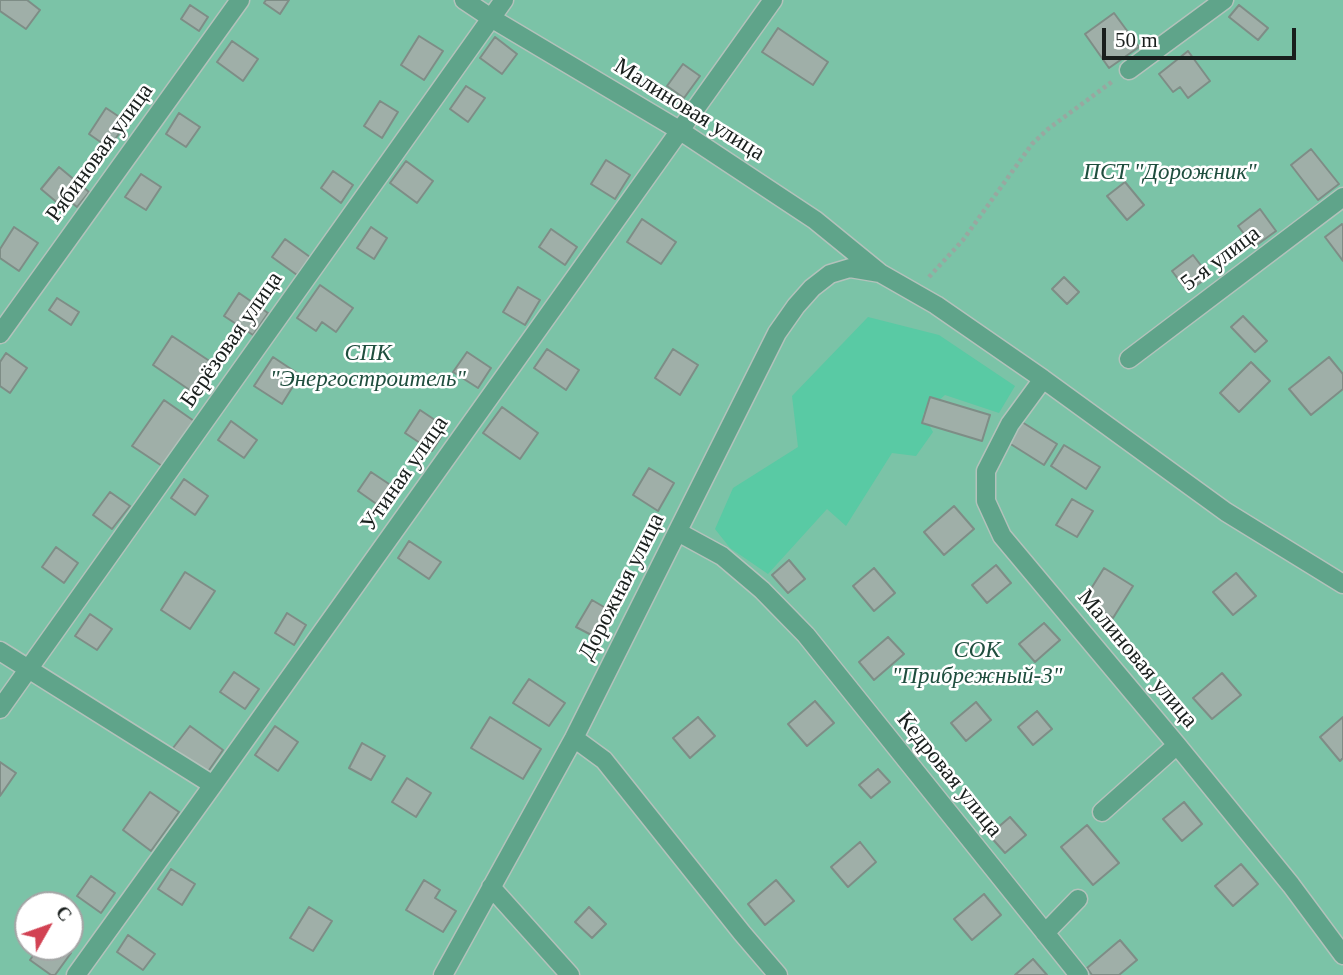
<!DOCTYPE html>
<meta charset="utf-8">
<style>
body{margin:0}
#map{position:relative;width:1343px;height:975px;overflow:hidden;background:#d5e6de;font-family:Georgia,serif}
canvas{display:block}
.north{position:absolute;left:14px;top:891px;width:70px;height:70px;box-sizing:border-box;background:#fff;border:2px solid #a3a5a5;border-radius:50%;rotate:50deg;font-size:19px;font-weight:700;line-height:28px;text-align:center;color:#191f1d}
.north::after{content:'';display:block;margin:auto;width:24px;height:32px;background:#d24253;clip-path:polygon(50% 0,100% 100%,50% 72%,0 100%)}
.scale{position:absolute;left:1102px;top:28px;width:194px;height:32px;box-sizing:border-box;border:4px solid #191f1d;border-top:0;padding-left:9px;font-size:21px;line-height:24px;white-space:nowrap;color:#191f1d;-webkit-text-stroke:5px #fff;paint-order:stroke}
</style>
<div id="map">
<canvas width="1343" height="975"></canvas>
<div class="north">С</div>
<div class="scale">50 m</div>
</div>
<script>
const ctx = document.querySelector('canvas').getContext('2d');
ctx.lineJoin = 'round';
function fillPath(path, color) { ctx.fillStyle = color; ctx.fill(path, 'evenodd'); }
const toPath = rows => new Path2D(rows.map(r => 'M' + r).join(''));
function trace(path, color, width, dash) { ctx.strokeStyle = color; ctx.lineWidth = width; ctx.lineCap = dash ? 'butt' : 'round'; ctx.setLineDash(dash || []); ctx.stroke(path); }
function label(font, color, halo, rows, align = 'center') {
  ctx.font = font + ' Georgia,serif'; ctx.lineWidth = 5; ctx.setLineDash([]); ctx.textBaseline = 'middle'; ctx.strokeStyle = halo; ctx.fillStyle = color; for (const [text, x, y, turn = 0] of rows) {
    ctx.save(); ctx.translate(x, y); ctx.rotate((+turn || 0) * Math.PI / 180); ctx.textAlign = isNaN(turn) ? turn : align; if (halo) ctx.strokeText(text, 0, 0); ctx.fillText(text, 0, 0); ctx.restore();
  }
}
fillPath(toPath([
 [0,0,1343,0,1343,975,0,975],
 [28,905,70,905,70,947,28,947]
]), '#7bc3a7');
fillPath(toPath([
 [868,317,939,335,1015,386,999,413,945,395,923,414,933,432,916,456,892,453,846,526,827,509,768,574,730,548,715,529,733,488,798,447,792,396]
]), '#59caa4');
const building = toPath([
 [0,0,27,0,40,10,26,29,0,11,0,0],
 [266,0,289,0,280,14,264,3,266,0],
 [190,5,208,17,199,31,181,19,190,5],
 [1239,5,1268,28,1258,40,1229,17,1239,5],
 [1114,13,1139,47,1109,68,1085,34,1114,13],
 [778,28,828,62,813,85,762,52,778,28],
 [419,36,443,51,424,80,401,65,419,36],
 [495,37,517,54,502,74,480,58,495,37],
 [232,41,258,59,243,81,217,62,232,41],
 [1188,51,1210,81,1188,98,1180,87,1173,92,1159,74,1188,51],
 [683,64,700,76,684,98,667,86,683,64],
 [466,86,485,98,468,122,450,109,466,86],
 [380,101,398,112,382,138,364,126,380,101],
 [106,108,127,122,109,148,89,134,106,108],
 [179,113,200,127,186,147,166,134,179,113],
 [1311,149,1339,184,1318,200,1291,165,1311,149],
 [606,160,630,175,615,199,591,184,606,160],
 [406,161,433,181,417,203,390,183,406,161],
 [59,167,89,192,77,207,66,198,60,205,41,189,59,167],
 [333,171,353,185,341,203,321,188,333,171],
 [141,174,161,187,146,210,125,197,141,174],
 [1125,182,1144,205,1127,220,1107,196,1125,182],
 [1260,209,1276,231,1254,247,1238,226,1260,209],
 [642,219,676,242,661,264,627,242,642,219],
 [1342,224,1343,226,1343,261,1325,237,1342,224],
 [14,227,38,243,19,271,0,258,0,249,14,227],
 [371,227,387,238,374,259,357,248,371,227],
 [551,229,577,247,565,265,539,247,551,229],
 [285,239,310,257,297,275,272,257,285,239],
 [1193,255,1209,276,1188,292,1172,271,1193,255],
 [1064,277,1079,292,1067,304,1052,289,1064,277],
 [320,285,353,308,336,332,322,322,316,331,297,318,320,285],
 [518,287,540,300,525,325,503,312,518,287],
 [239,293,268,313,253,335,224,316,239,293],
 [57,298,79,312,71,325,49,310,57,298],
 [1243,316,1267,341,1255,352,1231,327,1243,316],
 [172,336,214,364,194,393,153,365,172,336],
 [547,349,579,370,566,390,534,368,547,349],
 [673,349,698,365,680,395,655,378,673,349],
 [467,352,491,368,478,388,453,372,467,352],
 [6,353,27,368,10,393,0,386,0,362,6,353],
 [273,357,300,375,282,404,254,386,273,357],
 [1329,357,1343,374,1343,389,1311,415,1289,389,1329,357],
 [1251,362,1270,381,1239,412,1220,393,1251,362],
 [930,397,990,415,982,441,922,423,930,397],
 [164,400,194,421,162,466,132,446,164,400],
 [502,407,538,433,520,459,483,433,502,407],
 [420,410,447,428,432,451,405,433,420,410],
 [231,421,257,440,244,458,218,440,231,421],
 [1022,422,1057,444,1044,465,1009,443,1022,422],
 [1064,445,1100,467,1086,489,1051,466,1064,445],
 [649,468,674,483,658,511,633,495,649,468],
 [371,472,398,490,385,510,358,491,371,472],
 [184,479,208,496,195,515,171,498,184,479],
 [110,492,130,506,112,529,93,515,110,492],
 [1072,499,1093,511,1077,537,1056,525,1072,499],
 [954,506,974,529,944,555,924,532,954,506],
 [409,541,441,562,429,579,398,558,409,541],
 [56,547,78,563,64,583,42,567,56,547],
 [789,560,805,579,788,593,772,575,789,560],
 [996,565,1011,583,987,603,972,585,996,565],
 [874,568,895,593,874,611,853,586,874,568],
 [1104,568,1133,586,1113,618,1084,600,1104,568],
 [185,572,215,591,190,629,161,610,185,572],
 [1236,573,1256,596,1233,615,1213,592,1236,573],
 [592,600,616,614,601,640,576,627,592,600],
 [287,613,306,625,294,645,275,633,287,613],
 [90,614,112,629,97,650,75,636,90,614],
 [1044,623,1060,640,1035,662,1019,644,1044,623],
 [888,637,904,654,874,680,859,662,888,637],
 [234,672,259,689,245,709,220,692,234,672],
 [1222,673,1241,695,1212,719,1193,698,1222,673],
 [529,679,565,703,549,726,513,703,529,679],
 [815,701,834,723,807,746,788,724,815,701],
 [976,702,991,720,966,741,951,723,976,702],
 [1037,711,1052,729,1033,745,1018,727,1037,711],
 [490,717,541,749,523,779,471,748,490,717],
 [698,717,715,736,690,758,673,738,698,717],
 [1343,717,1343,758,1340,761,1320,737,1343,717],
 [190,726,223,750,207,773,173,748,190,726],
 [275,726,298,742,278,771,255,755,275,726],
 [362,743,385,756,371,780,349,768,362,743],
 [0,762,16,773,0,796,0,762],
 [878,769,890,782,871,798,859,785,878,769],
 [407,778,431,793,416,817,392,802,407,778],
 [150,792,179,812,151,851,123,830,150,792],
 [1184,802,1202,824,1182,841,1163,819,1184,802],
 [1010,817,1026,835,1005,853,989,835,1010,817],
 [1087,825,1119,863,1093,885,1061,847,1087,825],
 [860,842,876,862,848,887,831,867,860,842],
 [1241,864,1258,884,1233,906,1215,886,1241,864],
 [171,869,195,884,182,905,158,889,171,869],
 [91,876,115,893,101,913,77,896,91,876],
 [424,880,440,890,435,898,456,911,443,932,406,910,424,880],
 [776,880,794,901,765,925,748,904,776,880],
 [984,894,1001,915,972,940,954,919,984,894],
 [309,907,332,921,313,951,290,938,309,907],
 [589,907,606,924,592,938,575,922,589,907],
 [128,935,155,954,143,970,117,952,128,935],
 [1120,940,1137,960,1119,975,1092,975,1087,968,1120,940],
 [39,947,63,947,71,953,55,975,51,975,30,960,39,947],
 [1033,959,1047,975,1015,975,1033,959]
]);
fillPath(building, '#9fafa8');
trace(building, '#7e8d86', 2);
const minor = toPath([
 [464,0,491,18,679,130,815,220,880,273,936,305,1043,379,1226,512,1343,584],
 [1129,70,1224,0],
 [0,334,240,0],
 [1129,359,1343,197],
 [1043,379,1010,424,986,471,986,501,1002,536,1177,745,1291,885,1343,955],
 [678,532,722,556,762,590,806,635,1079,975],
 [0,651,213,785],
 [0,709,504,0],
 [574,738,604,760,742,933,778,975],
 [1102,812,1177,745],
 [491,887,570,975],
 [1045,933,1078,899],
 [76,975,213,785,773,0],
 [443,975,574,738,777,333,796,306,812,288,830,274,850,268,880,273]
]);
trace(minor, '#b3c2bb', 21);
trace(toPath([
 [929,277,963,240,1032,144,1048,129,1113,81]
]), '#99a7a0', 4.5, [3.5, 3.5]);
trace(minor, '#5fa48a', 18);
label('23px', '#191f1d', '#fff', [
 ["Малиновая улица",689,110,32],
 ["Рябиновая улица",100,153,-54],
 ["5-я улица",1221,259,-37],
 ["Берёзовая улица",232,340,-55],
 ["Утиная улица",405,474,-55],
 ["Дорожная улица",622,587,-63],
 ["Малиновая улица",1137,659,50],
 ["Кедровая улица",949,775,51]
]);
label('italic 23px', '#1f4e3e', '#fff', [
 ["ПСТ \"Дорожник\"",1170,173],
 ["СПК",368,354],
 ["\"Энергостроитель\"",368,380],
 ["СОК",977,651],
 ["\"Прибрежный-3\"",977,677]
]);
</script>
